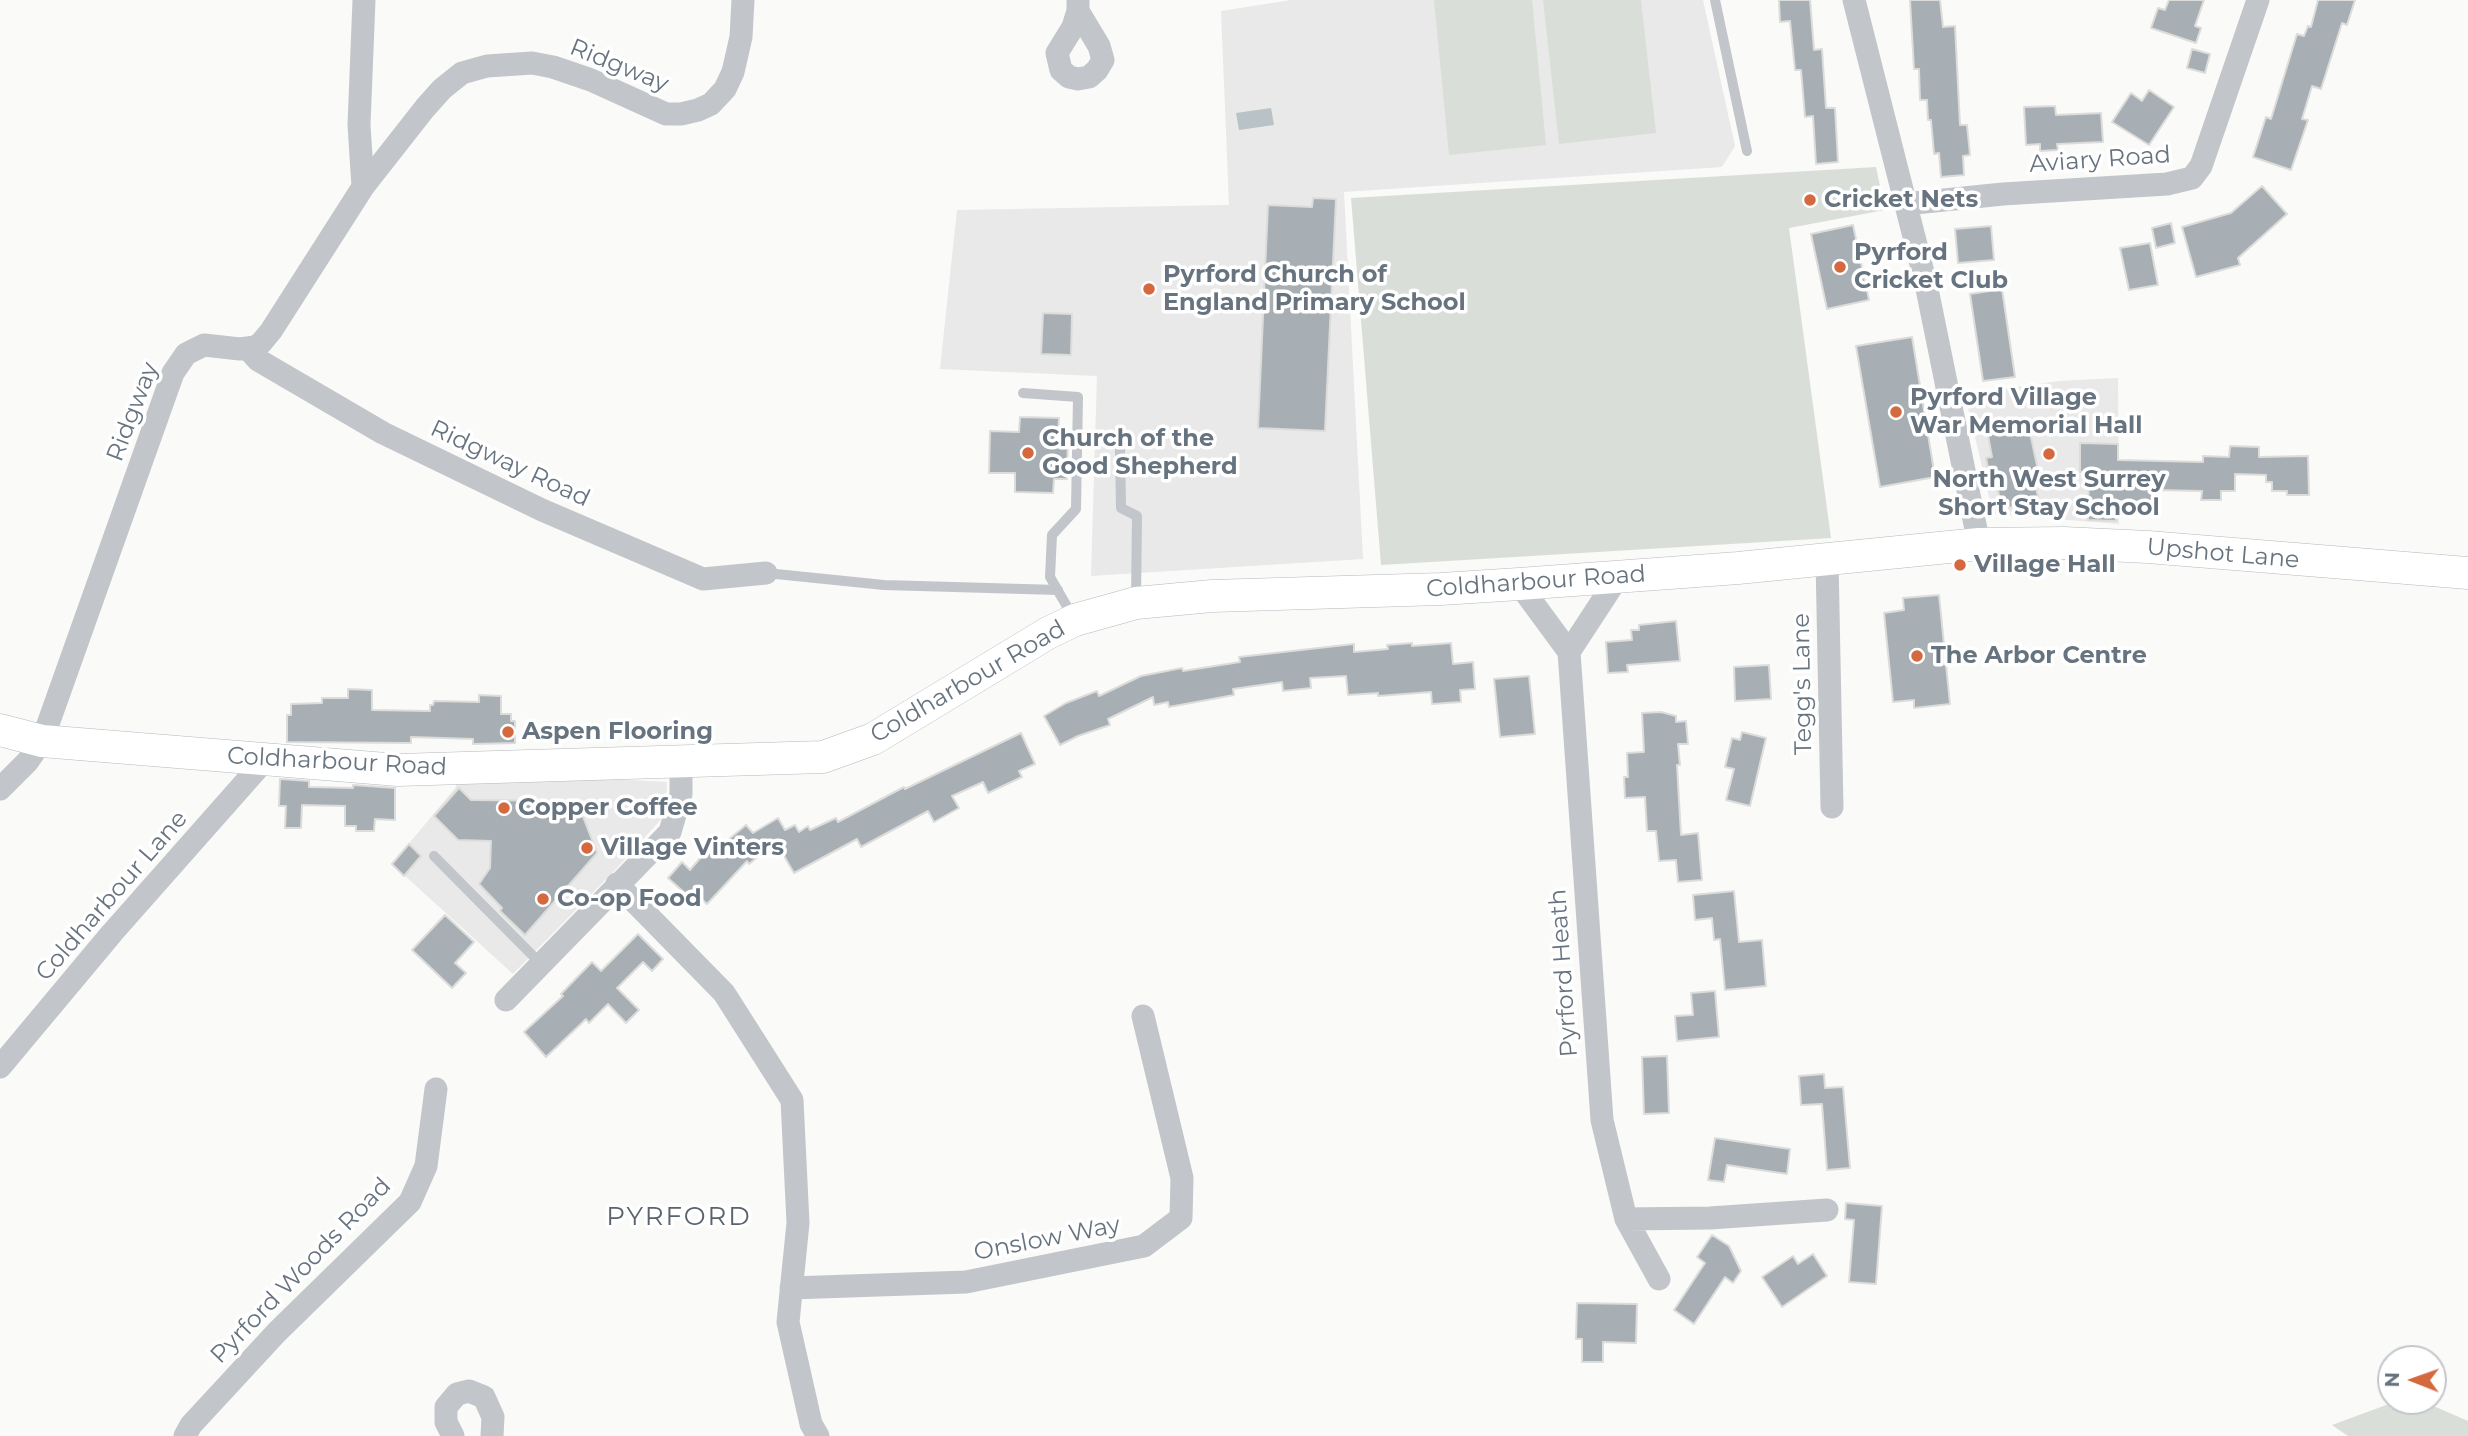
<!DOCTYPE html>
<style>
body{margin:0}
#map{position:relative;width:2468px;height:1436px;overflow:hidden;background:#fafaf8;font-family:Montserrat,sans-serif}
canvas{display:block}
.north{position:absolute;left:2377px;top:1345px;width:70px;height:70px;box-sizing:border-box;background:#fff;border:2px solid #c2c7cc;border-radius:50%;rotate:271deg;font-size:19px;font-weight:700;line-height:28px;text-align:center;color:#677480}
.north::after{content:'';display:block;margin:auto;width:24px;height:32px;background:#d4683e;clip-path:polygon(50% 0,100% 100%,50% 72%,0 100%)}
</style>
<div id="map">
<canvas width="2468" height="1436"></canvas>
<div class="north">N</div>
</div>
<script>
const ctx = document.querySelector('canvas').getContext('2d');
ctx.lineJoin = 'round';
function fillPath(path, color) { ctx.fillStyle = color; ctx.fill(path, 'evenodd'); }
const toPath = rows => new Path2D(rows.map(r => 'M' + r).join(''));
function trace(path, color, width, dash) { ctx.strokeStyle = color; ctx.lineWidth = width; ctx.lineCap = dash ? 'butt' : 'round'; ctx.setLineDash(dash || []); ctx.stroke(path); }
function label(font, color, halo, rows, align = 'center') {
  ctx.font = font + ' Montserrat,sans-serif'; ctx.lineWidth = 7; ctx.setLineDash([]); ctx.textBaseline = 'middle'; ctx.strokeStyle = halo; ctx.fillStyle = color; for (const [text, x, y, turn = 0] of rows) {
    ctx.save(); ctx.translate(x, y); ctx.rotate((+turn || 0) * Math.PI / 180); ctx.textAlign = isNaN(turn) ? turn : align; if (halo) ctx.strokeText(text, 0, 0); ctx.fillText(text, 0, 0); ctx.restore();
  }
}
fillPath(toPath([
 [1291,0,1703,0,1735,146,1722,167,1344,192,1363,559,1091,576,1097,376,940,369,957,210,1229,205,1221,11],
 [2118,378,2119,524,1993,514,1965,394,2059,381],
 [526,774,667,782,665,815,618,867,513,974,392,864,456,787,456,775]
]), '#e8e9e8');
fillPath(toPath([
 [1434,0,1532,0,1546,145,1449,155],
 [1543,0,1641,0,1656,133,1559,144],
 [1876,167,1885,210,1789,228,1831,538,1381,565,1351,198],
 [2397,1401,2422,1401,2468,1421,2468,1436,2348,1436,2332,1425]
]), '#daded8');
fillPath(toPath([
 [1271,108,1274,125,1239,130,1236,113]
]), '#b9c2c7');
const building = toPath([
 [1779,0,1810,0,1814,50,1822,49,1826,108,1835,108,1838,162,1816,164,1813,116,1805,117,1801,70,1795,70,1790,21,1780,22,1779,0],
 [1910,0,1940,0,1943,27,1955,26,1960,125,1967,125,1970,155,1963,156,1964,175,1941,177,1939,153,1934,154,1931,120,1928,120,1927,100,1920,100,1919,69,1914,69,1910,0],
 [2169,0,2204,0,2195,26,2201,28,2196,43,2151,28,2158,8,2165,10,2169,0],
 [2318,0,2355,0,2347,25,2342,23,2321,89,2312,86,2302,119,2308,120,2291,170,2253,157,2266,117,2271,119,2297,34,2304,36,2308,26,2311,27,2318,0],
 [2192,49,2210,54,2205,73,2187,68,2192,49],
 [2149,90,2174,107,2149,145,2112,122,2131,93,2142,101,2149,90],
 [2055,106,2056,115,2101,113,2103,142,2057,144,2058,150,2040,151,2040,144,2026,145,2024,107,2055,106],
 [2262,186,2287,214,2238,258,2240,265,2196,277,2182,227,2231,213,2262,186],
 [1313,198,1336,199,1325,431,1258,428,1268,205,1312,207,1313,198],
 [2171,223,2175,243,2156,248,2152,228,2171,223],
 [1853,225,1869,300,1827,309,1811,234,1853,225],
 [1991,226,1994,260,1958,263,1955,229,1991,226],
 [2150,243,2158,285,2129,290,2120,248,2150,243],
 [2002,289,2015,377,1983,381,1970,294,2002,289],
 [1043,313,1072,314,1071,355,1041,354,1043,313],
 [1912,337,1935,477,1880,487,1856,346,1912,337],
 [1020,417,1059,418,1058,433,1068,433,1067,479,1054,479,1053,493,1015,492,1015,473,989,473,990,431,1019,432,1020,417],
 [2011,418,2012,422,2027,419,2038,470,2032,471,2039,501,2002,509,1995,477,1990,478,1986,458,1992,457,1986,424,2011,418],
 [2080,443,2118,444,2118,460,2203,462,2203,456,2229,457,2230,446,2259,447,2259,457,2308,456,2309,495,2287,495,2287,491,2272,491,2272,482,2266,482,2266,475,2235,474,2235,491,2221,491,2221,500,2201,500,2202,491,2158,490,2158,502,2117,501,2116,521,2088,520,2089,472,2080,472,2080,443],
 [1939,595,1950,704,1914,708,1914,700,1893,702,1884,613,1904,610,1903,598,1939,595],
 [1676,621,1680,661,1627,665,1628,672,1608,673,1606,642,1632,640,1631,630,1639,630,1639,625,1676,621],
 [1412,643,1412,646,1451,643,1453,664,1473,662,1475,689,1460,690,1461,702,1432,704,1431,692,1378,696,1378,693,1348,695,1346,676,1310,678,1311,688,1283,691,1282,682,1233,689,1234,695,1169,707,1168,702,1154,705,1153,697,1108,719,1110,725,1078,736,1060,745,1044,716,1066,703,1097,691,1099,696,1141,676,1182,668,1183,671,1240,662,1239,657,1354,644,1354,652,1388,649,1387,645,1412,643],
 [1769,665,1771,699,1735,701,1734,667,1769,665],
 [1529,676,1535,734,1500,737,1494,679,1529,676],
 [348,689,372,690,372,710,430,711,430,705,433,705,434,701,479,702,479,695,501,696,501,714,511,714,511,721,515,721,515,743,473,744,473,739,411,737,411,743,287,742,287,715,291,715,291,704,322,703,322,698,348,698,348,689],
 [1661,712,1676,716,1676,722,1686,721,1688,744,1678,744,1680,765,1677,765,1681,835,1698,833,1702,880,1678,882,1676,860,1659,861,1656,831,1647,831,1645,797,1625,798,1624,777,1628,777,1627,753,1644,752,1642,713,1661,712],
 [1742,732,1766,738,1750,806,1726,800,1734,769,1725,767,1732,738,1740,740,1742,732],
 [1021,733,1035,764,1019,771,1022,777,988,793,983,782,952,796,959,808,934,822,928,811,861,847,857,839,794,873,780,849,774,853,770,847,749,864,747,861,707,904,698,896,694,901,668,878,682,862,690,870,707,850,711,854,746,825,753,833,778,818,785,830,795,825,799,832,808,826,810,830,836,818,838,822,904,787,905,789,1021,733],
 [280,779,309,781,309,787,353,788,353,785,395,788,395,820,375,819,374,831,356,831,356,826,345,826,345,806,302,805,301,828,285,828,286,806,279,806,280,779],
 [459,788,471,800,577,801,597,853,525,935,500,911,502,908,479,884,490,868,491,841,458,840,434,816,459,788],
 [409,844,421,856,404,876,392,864,409,844],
 [1734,891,1739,942,1762,940,1766,986,1725,990,1720,939,1714,940,1712,918,1695,920,1693,895,1734,891],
 [445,915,474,942,455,963,466,973,452,988,412,950,445,915],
 [638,934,663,959,652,971,643,962,617,988,639,1010,626,1023,608,1004,589,1023,586,1019,546,1057,524,1032,563,996,561,994,592,962,601,971,638,934],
 [1715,991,1719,1037,1677,1041,1675,1016,1693,1015,1691,993,1715,991],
 [1667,1056,1669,1113,1644,1114,1642,1057,1667,1056],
 [1824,1074,1825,1088,1843,1087,1850,1168,1827,1170,1822,1104,1801,1105,1799,1076,1824,1074],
 [1715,1138,1790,1149,1787,1174,1727,1165,1724,1182,1708,1180,1715,1138],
 [1846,1203,1882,1206,1876,1284,1849,1282,1854,1220,1845,1219,1846,1203],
 [1712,1235,1729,1246,1741,1271,1733,1283,1725,1277,1694,1324,1674,1310,1705,1263,1697,1257,1712,1235],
 [1813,1254,1827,1276,1782,1307,1762,1277,1793,1256,1798,1264,1813,1254],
 [1577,1303,1637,1304,1636,1343,1603,1342,1603,1362,1582,1362,1582,1339,1576,1339,1577,1303]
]);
fillPath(building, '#a7aeb4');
trace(building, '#dcdcda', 2);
const secondary = toPath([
 [0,730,42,741,398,770,823,757,873,739,1048,633,1075,620,1136,603,1212,596,1441,589,1519,584,1738,568,1979,544,2064,543,2148,547,2468,573]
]);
trace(secondary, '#b4b9be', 33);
trace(toPath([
 [1715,0,1747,151],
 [1023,393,1078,397,1076,509,1052,535,1050,577,1073,617],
 [1120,450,1121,508,1137,516,1136,600],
 [766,573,884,585,1058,590],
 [434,856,541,964]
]), '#c2c5c9', 10);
trace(toPath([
 [1854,0,1926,284,1979,544],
 [1078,11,1099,46,1103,60,1097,70,1089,77,1078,79,1069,77,1061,70,1057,53,1073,27,1078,11,1078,0],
 [363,187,359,125,364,0],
 [1905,204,2003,194,2167,184,2192,178,2201,166,2258,0],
 [248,349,258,360,383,433,542,510,703,579,766,573],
 [1827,560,1832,807],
 [1519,584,1569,652,1602,1120,1626,1219,1659,1279],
 [1569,652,1618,577],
 [0,789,28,761,42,741,173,373,186,354,204,345,240,349,255,347,261,343,271,331,363,187,425,108,442,89,462,73,487,66,532,63,553,67,591,80,666,114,681,114,698,110,711,104,725,89,733,72,741,37,743,0],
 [617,884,724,993,792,1100,798,1223,788,1322,811,1424,818,1436],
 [506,1000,670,832,681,794,681,761],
 [0,1067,112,933,265,760],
 [1626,1219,1710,1218,1827,1210],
 [791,1288,966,1282,1144,1246,1181,1218,1182,1178,1143,1016],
 [185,1436,191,1425,277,1332,410,1202,426,1166,436,1089],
 [453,1436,446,1422,446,1407,457,1394,469,1391,484,1397,493,1417,492,1436]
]), '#c2c5c9', 23);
trace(secondary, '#fff', 32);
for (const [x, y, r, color] of [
 [1810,200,7,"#d4683e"],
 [1840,267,7,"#d4683e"],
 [1149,289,7,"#d4683e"],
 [1896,412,7,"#d4683e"],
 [1028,453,7,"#d4683e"],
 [2049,454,7,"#d4683e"],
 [1960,565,7,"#d4683e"],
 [1917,656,7,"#d4683e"],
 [508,732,7,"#d4683e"],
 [504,808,7,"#d4683e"],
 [587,848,7,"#d4683e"],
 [543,899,7,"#d4683e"]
]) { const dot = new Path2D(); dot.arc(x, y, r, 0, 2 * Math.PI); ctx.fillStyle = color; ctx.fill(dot); trace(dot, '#fff', 2.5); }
label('24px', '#677480', '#fff', [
 ["Ridgway",619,66,22],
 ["Aviary Road",2100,160,-4],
 ["Ridgway",133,412,-69],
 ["Ridgway Road",510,464,25],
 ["Upshot Lane",2223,554,5],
 ["Coldharbour Road",1536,582,-4],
 ["Coldharbour Road",968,682,-30],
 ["Tegg's Lane",1803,684,-91],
 ["Coldharbour Road",337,762,3],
 ["Coldharbour Lane",112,896,-49],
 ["Pyrford Heath",1564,973,-94],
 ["Onslow Way",1047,1239,-11],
 ["Pyrford Woods Road",301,1271,-46]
]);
label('bold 24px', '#677480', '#fff', [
 ["Cricket Nets",1824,200],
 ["Pyrford",1854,253],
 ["Cricket Club",1854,281],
 ["Pyrford Church of",1163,275],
 ["England Primary School",1163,303],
 ["Pyrford Village",1910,398],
 ["War Memorial Hall",1910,426],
 ["Church of the",1042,439],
 ["Good Shepherd",1042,467],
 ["North West Surrey",2049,480,"center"],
 ["Short Stay School",2049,508,"center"],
 ["Village Hall",1974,565],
 ["The Arbor Centre",1931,656],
 ["Aspen Flooring",522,732],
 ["Copper Coffee",518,808],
 ["Village Vinters",601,848],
 ["Co-op Food",557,899]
], 'left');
ctx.letterSpacing = '2px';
label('26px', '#59636c', '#fff', [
 ["PYRFORD",679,1217]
]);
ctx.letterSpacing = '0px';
</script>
